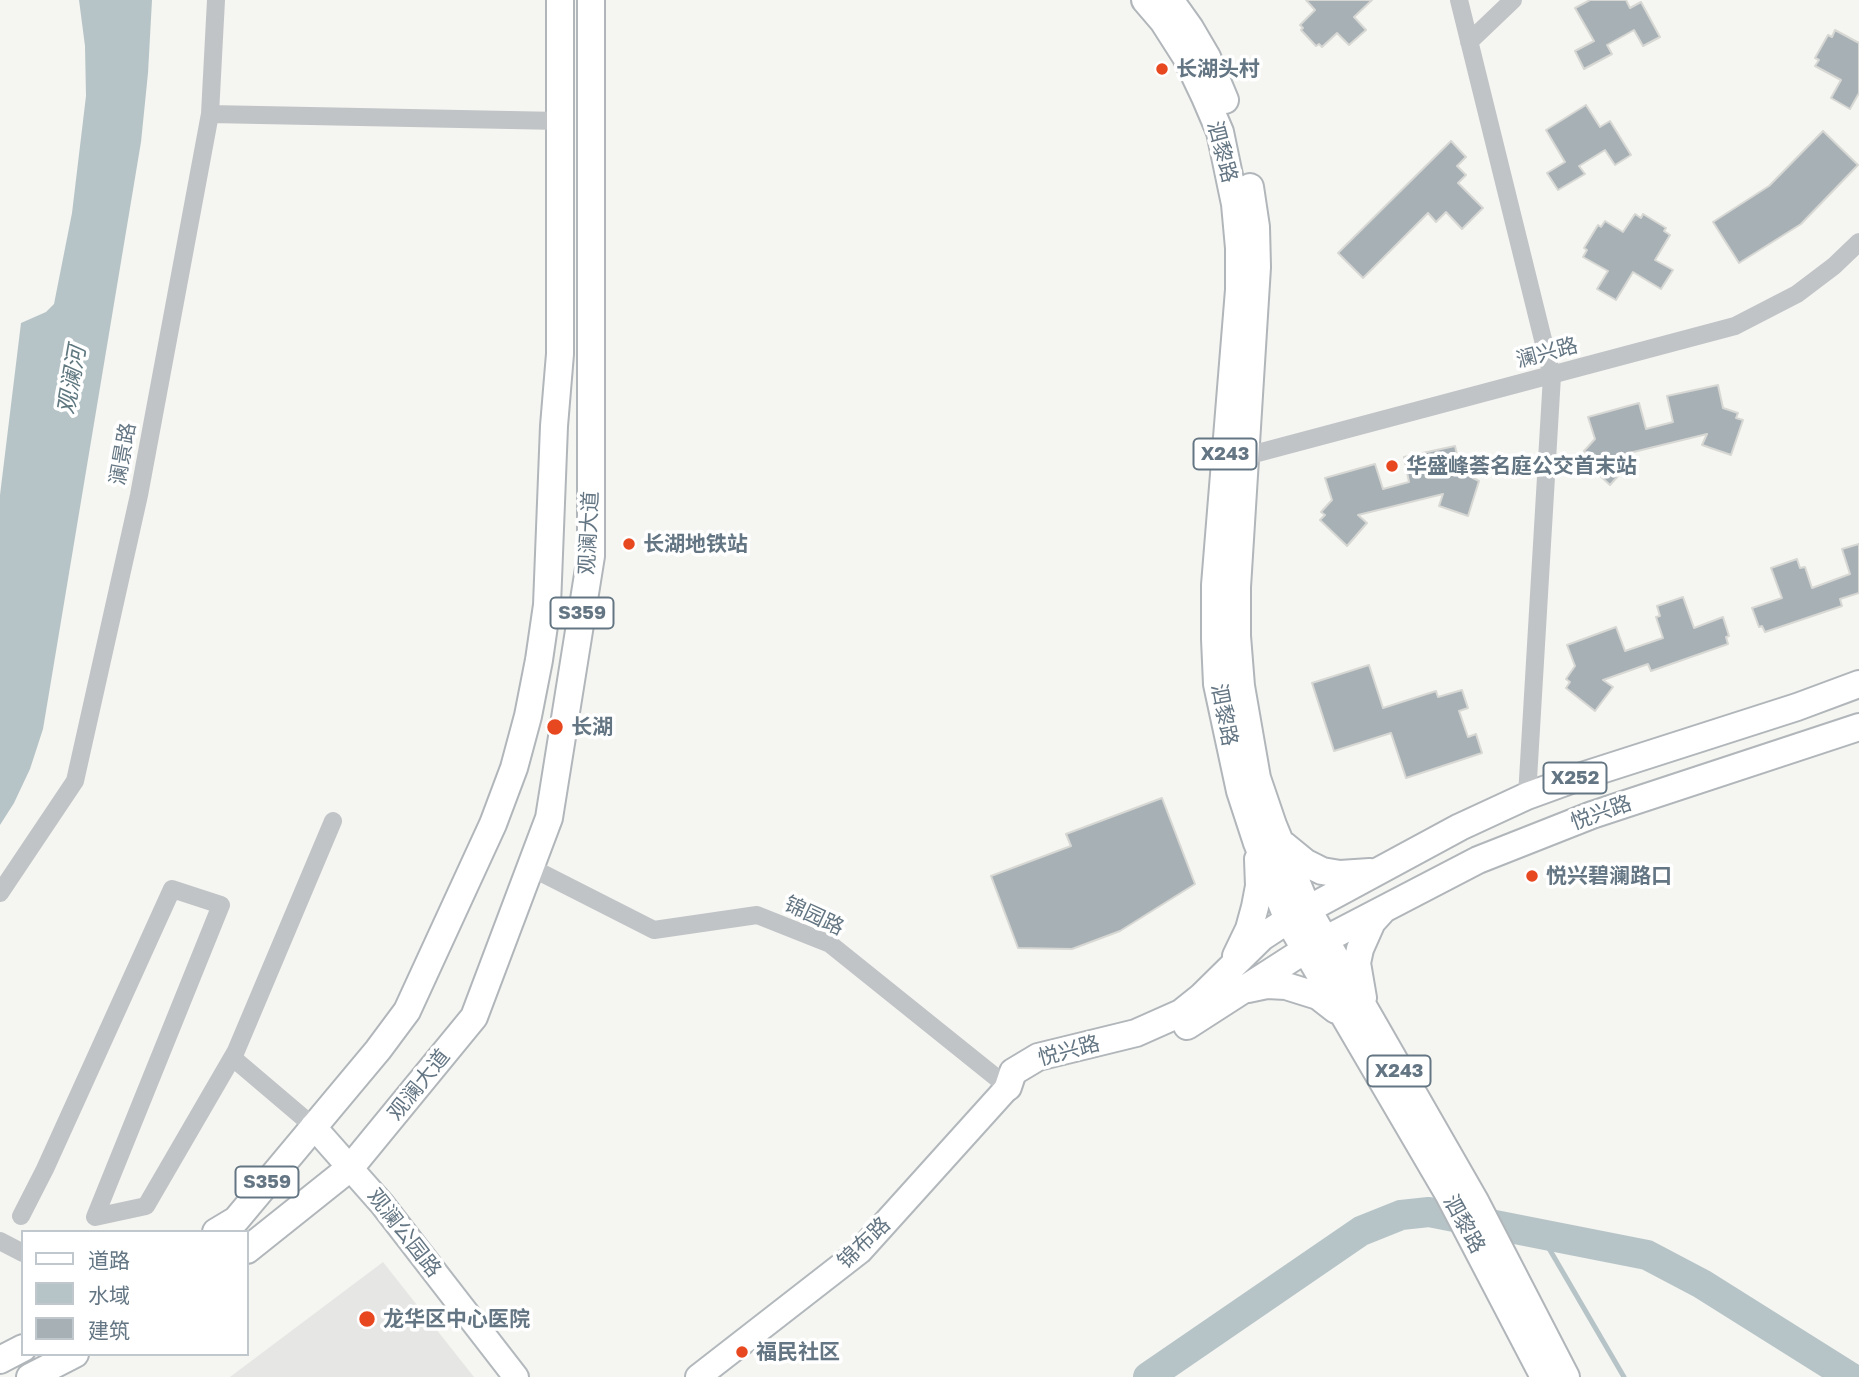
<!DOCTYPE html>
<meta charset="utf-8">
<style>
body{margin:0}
#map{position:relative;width:1859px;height:1377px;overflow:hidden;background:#f5f5f1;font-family:"Golos Text","Noto Sans SC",sans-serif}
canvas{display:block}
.legend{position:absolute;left:21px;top:1230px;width:228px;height:126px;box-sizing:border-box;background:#fff;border:2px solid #c1c8cd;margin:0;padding:9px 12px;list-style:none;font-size:21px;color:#647683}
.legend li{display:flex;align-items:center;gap:14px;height:35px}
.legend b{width:35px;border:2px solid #c1c8cd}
</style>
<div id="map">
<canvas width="1859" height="1377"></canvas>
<ul class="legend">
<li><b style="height:9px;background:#fff"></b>道路</li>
<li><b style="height:19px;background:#b6c4c7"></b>水域</li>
<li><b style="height:19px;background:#a7b0b5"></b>建筑</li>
</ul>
</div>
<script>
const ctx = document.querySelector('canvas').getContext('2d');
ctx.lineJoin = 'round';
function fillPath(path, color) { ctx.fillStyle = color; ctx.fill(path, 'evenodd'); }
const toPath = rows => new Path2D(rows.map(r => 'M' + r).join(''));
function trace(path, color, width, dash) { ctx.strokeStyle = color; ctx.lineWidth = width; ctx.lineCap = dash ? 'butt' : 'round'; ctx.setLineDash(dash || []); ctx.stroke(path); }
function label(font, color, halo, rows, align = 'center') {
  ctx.font = font + ' "Golos Text","Noto Sans SC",sans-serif'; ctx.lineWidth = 7; ctx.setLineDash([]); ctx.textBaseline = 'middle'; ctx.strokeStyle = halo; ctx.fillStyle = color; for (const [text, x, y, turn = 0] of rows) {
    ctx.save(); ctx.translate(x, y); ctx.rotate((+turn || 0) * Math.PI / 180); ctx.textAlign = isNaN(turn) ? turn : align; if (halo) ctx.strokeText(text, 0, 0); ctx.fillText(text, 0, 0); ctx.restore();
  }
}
fillPath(toPath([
 [383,1262,474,1377,230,1377]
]), '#e6e7e5');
fillPath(toPath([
 [79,0,152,0,148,73,141,142,43,729,30,769,14,803,0,825,0,495,21,323,46,312,54,304,72,213,86,96,85,46]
]), '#b6c4c7');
trace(toPath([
 [1540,1233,1624,1377]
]), '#b6c4c7', 5);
trace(toPath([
 [1148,1377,1361,1231,1401,1215,1429,1212,1647,1255,1702,1284,1850,1377]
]), '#b6c4c7', 30);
const building = toPath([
 [1306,0,1372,0,1354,17,1366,30,1349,45,1337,33,1322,47,1319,44,1316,46,1301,30,1303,28,1300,25,1315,10,1306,0],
 [1590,0,1626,0,1630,8,1641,2,1660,37,1643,46,1634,30,1607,45,1612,54,1584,69,1575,51,1594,41,1575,8,1590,0],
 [1835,30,1859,43,1859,93,1850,109,1831,98,1841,80,1815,66,1819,60,1815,58,1828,35,1832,37,1835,30],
 [1586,105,1600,127,1610,121,1631,155,1615,165,1605,150,1579,166,1585,174,1558,190,1547,173,1565,162,1546,130,1586,105],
 [1823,131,1858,165,1801,224,1739,263,1713,222,1769,186,1823,131],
 [1451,141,1466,157,1457,166,1466,175,1458,183,1483,208,1462,229,1446,212,1436,222,1428,213,1363,278,1338,253,1451,141],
 [1635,214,1641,218,1643,214,1666,228,1664,231,1670,235,1655,260,1673,270,1661,289,1633,272,1616,300,1597,289,1608,271,1583,257,1587,250,1584,248,1598,225,1601,227,1605,221,1623,232,1635,214],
 [1718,385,1723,408,1738,413,1736,418,1743,420,1731,455,1702,445,1707,434,1621,455,1630,463,1610,485,1583,460,1588,455,1584,451,1595,439,1588,417,1639,403,1646,429,1673,422,1667,396,1718,385],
 [1455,446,1460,468,1475,473,1473,478,1479,481,1468,516,1439,506,1443,494,1358,515,1367,523,1347,546,1320,520,1325,515,1321,512,1332,500,1325,478,1375,464,1383,489,1409,482,1404,457,1455,446],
 [1859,544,1859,593,1840,599,1842,606,1765,632,1762,626,1759,627,1752,608,1782,598,1771,568,1797,559,1800,568,1805,567,1812,588,1850,574,1842,549,1859,544],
 [1683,597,1694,628,1723,617,1729,636,1726,637,1728,644,1651,671,1648,664,1603,680,1613,687,1595,711,1566,688,1570,682,1566,679,1575,666,1567,645,1616,627,1625,651,1663,638,1656,617,1660,616,1657,606,1683,597],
 [1369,665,1383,708,1436,691,1438,697,1462,690,1468,708,1459,711,1468,737,1476,734,1482,753,1406,778,1391,733,1334,751,1312,683,1369,665],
 [1162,798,1195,884,1120,931,1072,949,1018,948,991,876,1071,846,1066,834,1162,798]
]);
fillPath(building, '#a7b0b5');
trace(building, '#d7d7d4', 2);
const secondary = toPath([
 [313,1126,382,1204,516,1377],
 [698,1377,860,1251,1008,1087]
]);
const primary = toPath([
 [1145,0,1163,21,1186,57,1205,97,1220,132,1235,204,1239,248,1239,290,1215,585,1215,639,1217,684,1240,791,1257,843,1288,920,1449,1195,1544,1377],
 [1170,0,1190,28,1207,57,1225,100],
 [1250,187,1256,227,1257,267,1237,587,1237,636,1241,686,1257,778,1273,825,1308,910,1475,1201,1566,1377],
 [1284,845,1306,863,1322,871,1340,874,1370,872],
 [1236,956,1249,929,1255,907,1259,886,1258,859],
 [1248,989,1267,985,1286,986,1318,996,1336,1010],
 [1363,998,1357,963,1360,949,1372,922,1382,911],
 [1187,1026,1305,950,1478,860,1592,815,1859,727],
 [1008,1087,1013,1072,1038,1057,1136,1033,1181,1013,1201,997,1262,937,1288,920,1460,827,1527,796,1582,776,1797,707,1859,684],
 [216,1232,236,1220,378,1050,407,1011,493,824,514,768,528,716,539,660,547,605,554,426,560,354,560,0],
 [247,1250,351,1167,474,1017,549,818,591,556,591,0],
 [0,1360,23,1348],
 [30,1377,75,1354]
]);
trace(secondary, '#b2b8bc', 28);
trace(primary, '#b1b6ba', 30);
trace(toPath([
 [1459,0,1552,376,1527,796],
 [1469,42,1513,0],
 [210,114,560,121],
 [1235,459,1735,326,1797,294,1834,266,1859,242],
 [530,867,654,930,757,915,830,944,1008,1087],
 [0,893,75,781,139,495,210,114,216,0],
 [313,1126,233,1058,333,821],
 [21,1216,45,1169,172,889,221,905,95,1217,146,1206,236,1051],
 [0,1241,23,1253]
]), '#c0c4c7', 18);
trace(secondary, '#fff', 24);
trace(primary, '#fff', 26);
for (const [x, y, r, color] of [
 [1162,69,7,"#e74820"],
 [1392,466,7,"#e74820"],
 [629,544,7,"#e74820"],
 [555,727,9,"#e74820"],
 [1532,876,7,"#e74820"],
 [367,1319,9,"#e74820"],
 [742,1352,7,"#e74820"]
]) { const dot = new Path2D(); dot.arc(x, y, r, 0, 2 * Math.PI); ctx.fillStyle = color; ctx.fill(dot); trace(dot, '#fff', 2.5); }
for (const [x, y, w] of [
 [1225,454,63],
 [582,613,63],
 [1575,778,63],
 [1399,1071,63],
 [267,1182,63]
]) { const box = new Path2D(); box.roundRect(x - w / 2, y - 15.5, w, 31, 5); ctx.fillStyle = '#fff'; ctx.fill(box); trace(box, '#647683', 2); }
label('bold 19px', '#647683', null, [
 ["X243",1225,454],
 ["S359",582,613],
 ["X252",1575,778],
 ["X243",1399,1071],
 ["S359",267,1182]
]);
label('bold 21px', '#647683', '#fff', [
 ["长湖头村",1176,69],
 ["华盛峰荟名庭公交首末站",1406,466],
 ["长湖地铁站",643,544],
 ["长湖",571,727],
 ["悦兴碧澜路口",1546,876],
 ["龙华区中心医院",383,1319],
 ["福民社区",756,1352]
], 'left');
label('21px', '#647683', '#fff', [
 ["泗黎路",1222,152,75],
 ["澜兴路",1547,353,-15],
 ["澜景路",123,454,-80],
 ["观澜大道",589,533,-87],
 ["泗黎路",1224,715,79],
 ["悦兴路",1601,813,-20],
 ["锦园路",814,916,25],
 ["悦兴路",1069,1051,-15],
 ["观澜大道",419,1085,-51],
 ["泗黎路",1464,1224,61],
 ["观澜公园路",404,1233,52],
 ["锦布路",864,1243,-44]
]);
label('italic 23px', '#5f7880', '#fff', [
 ["观澜河",72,380,-80]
]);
</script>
